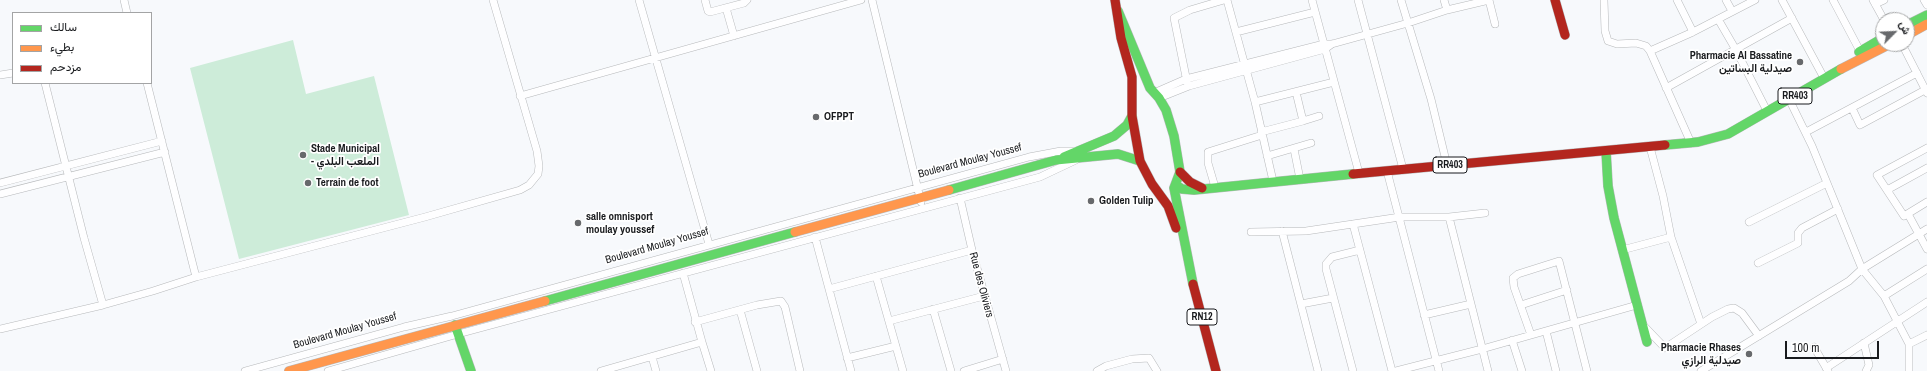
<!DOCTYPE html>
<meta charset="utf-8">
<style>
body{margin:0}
#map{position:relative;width:1927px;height:371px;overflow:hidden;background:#f7f9fc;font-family:"Archivo Narrow",Vazirmatn,sans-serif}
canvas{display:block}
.legend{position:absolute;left:12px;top:12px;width:140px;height:72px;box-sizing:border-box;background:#fff;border:1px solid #a3a4a5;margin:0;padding:5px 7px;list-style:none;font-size:12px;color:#191b1e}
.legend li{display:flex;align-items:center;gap:8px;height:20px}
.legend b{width:20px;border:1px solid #a3a4a5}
.north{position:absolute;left:1875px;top:12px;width:40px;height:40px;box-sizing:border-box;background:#fff;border:1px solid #a3a4a5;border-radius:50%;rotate:66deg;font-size:11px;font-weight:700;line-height:16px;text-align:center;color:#191b1e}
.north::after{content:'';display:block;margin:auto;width:14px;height:18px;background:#67696c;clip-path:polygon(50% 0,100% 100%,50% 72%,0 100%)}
.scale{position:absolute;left:1785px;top:341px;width:94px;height:18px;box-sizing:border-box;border:2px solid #191b1e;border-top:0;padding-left:5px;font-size:12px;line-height:14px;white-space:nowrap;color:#191b1e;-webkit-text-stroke:3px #fff;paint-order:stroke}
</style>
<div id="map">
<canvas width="1927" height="371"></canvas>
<ul class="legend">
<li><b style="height:5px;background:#63d668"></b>سالك</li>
<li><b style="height:5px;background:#ff974d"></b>بطيء</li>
<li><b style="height:5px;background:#b3261e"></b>مزدحم</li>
</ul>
<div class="north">ش</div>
<div class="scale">100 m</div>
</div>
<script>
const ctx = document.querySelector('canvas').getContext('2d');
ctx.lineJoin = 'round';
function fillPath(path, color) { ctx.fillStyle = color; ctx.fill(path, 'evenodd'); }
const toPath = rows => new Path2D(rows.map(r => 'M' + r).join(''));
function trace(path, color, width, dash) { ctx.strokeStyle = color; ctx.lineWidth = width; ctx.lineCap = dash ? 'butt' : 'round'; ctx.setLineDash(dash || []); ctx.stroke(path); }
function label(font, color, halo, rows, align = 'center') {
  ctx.font = font + ' "Archivo Narrow",Vazirmatn,sans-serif'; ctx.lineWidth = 3.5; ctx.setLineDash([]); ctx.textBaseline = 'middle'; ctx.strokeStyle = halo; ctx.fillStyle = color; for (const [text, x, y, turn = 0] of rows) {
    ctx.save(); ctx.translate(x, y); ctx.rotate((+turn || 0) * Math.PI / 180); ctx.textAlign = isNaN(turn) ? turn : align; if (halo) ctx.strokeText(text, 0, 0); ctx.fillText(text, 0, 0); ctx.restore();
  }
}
fillPath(toPath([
 [293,40,306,94,374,76,409,215,239,259,190,68]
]), '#cdecd9');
const street = toPath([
 [124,0,127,13],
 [639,0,709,244],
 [705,0,708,11,710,12,744,3,747,0],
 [872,0,921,202],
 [1227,0,1255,102,1273,181],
 [1312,0,1359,173],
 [1358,0,1403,169],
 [1401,0,1431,99,1447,165],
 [1489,0,1495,24],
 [1604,0,1605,31,1608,41,1617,44,1636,43,1646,46,1650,51],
 [1677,0,1693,32],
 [1726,0,1732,11],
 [1782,0,1824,78],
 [1833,0,1860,51],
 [1873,0,1884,20],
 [1924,0,1927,5],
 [1875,4,1884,0],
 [726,8,734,36],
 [1447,10,1489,0],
 [1718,19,1736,50,1765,107],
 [1236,32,1315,12],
 [1902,44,1927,93],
 [0,75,13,73],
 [1187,82,1174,18,1190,10,1224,0],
 [45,83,84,238,103,305],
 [147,83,196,277],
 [1666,88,1792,18],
 [1154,93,1186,79,1324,44,1332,44,1408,23,1447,10,1444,0],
 [520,96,861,0],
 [1159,98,1189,86,1325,49,1332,44],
 [1789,99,1812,146,1862,269,1884,296,1909,344,1909,371],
 [1255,102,1334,82],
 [1852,108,1860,125,1925,90],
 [1303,121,1319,116],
 [1261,132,1303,121,1296,92],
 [1806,132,1917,73],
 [1691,143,1650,51,1693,32,1755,0],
 [1927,148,1877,175,1904,216,1927,202],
 [1294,149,1300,179],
 [1267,156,1311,143],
 [1387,171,1439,371],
 [0,183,162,141],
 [1215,187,1208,163,1208,152,1262,135],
 [1887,190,1927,168],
 [0,194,165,152],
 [960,198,972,250,1006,371],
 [1908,214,1927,249],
 [1449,217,1488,371],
 [1749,222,1827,183],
 [1282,231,1318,371],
 [1251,232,1306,231,1353,224],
 [815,237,851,371],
 [1671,237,1701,324],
 [1622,250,1671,237,1663,196,1650,147],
 [1758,263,1798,243,1798,233,1802,228,1838,209],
 [876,276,903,371],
 [829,289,972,250],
 [1884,296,1927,269],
 [1301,304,1333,298],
 [1521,305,1567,290],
 [933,309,951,371],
 [740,310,757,371],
 [1424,315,1471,304],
 [889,321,984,296],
 [695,322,757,305,781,301,785,307,800,371],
 [1642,324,1665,348,1712,317,1728,309,1734,308,1742,313,1759,336],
 [0,329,103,305,153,291,196,277,425,217,520,190,529,185,538,174,539,166,537,151,493,0],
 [1546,331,1556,371],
 [1531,335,1514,287,1513,278,1518,274,1559,261,1587,371],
 [1512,340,1522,371],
 [702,342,711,371],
 [1864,343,1869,365,1866,371],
 [1909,344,1927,335],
 [1814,347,1828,371],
 [652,357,656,371],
 [847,358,896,346],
 [1826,368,1927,302],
 [245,371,404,327,452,316,1029,157,1061,151,1075,151],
 [328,371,458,334,1040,177,1076,160],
 [601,371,702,342,683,273],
 [964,371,1003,359],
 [1097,371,1106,366,1132,359,1149,358,1157,371],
 [1353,371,1326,269,1326,264,1332,257,1360,250],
 [1392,371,1353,224,1400,217,1449,217,1485,213],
 [1396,371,1482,349,1637,305],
 [1701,371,1849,281,1862,269,1927,229]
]);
const fast = toPath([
 [1118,11,1150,88,1159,98,1166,110,1174,136,1180,172,1174,188,1193,284],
 [1907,25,1927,15],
 [1859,52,1883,38],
 [1665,145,1698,142,1728,134,1841,69],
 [1606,151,1608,186,1614,218,1647,342],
 [1064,157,1114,136,1127,125,1132,116],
 [1176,185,1182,189,1194,190,1353,174],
 [949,190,1056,160,1118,154,1140,161],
 [545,301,795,232],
 [455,325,471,371]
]);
const slow = toPath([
 [1907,35,1927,24],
 [1841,69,1890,44],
 [795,232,949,190],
 [289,371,545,301]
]);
const jam = toPath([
 [1115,0,1121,38,1132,77,1132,116,1140,161,1152,184,1168,206,1176,228],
 [1555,0,1565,35],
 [1180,172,1190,182,1202,188],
 [1353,174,1665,145],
 [1193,284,1216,371]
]);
trace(street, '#b7b9bb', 8);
trace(fast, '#b7b9bb', 10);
trace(slow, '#b7b9bb', 10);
trace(jam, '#b7b9bb', 10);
trace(street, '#fefeff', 7);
trace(fast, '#63d668', 9);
trace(slow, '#ff974d', 9);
trace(jam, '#b3261e', 9);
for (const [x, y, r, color] of [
 [1800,62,4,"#67696c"],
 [816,117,4,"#67696c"],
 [303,155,4,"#67696c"],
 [308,183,4,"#67696c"],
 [1091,201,4,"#67696c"],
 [578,223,4,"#67696c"],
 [1749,354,4,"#67696c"]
]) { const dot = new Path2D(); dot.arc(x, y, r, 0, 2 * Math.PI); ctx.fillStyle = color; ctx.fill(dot); trace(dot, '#fff', 1.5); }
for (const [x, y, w] of [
 [1795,96,34],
 [1450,165,34],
 [1202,317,30]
]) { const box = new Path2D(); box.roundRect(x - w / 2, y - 8, w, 16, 3); ctx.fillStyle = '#fff'; ctx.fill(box); trace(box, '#191b1e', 1); }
label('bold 10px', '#191b1e', null, [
 ["RR403",1795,96],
 ["RR403",1450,165],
 ["RN12",1202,317]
]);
label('bold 11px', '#191b1e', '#fff', [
 ["Pharmacie Al Bassatine",1792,56,"right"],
 ["صيدلية البساتين",1792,69,"right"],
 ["OFPPT",824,117],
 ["Stade Municipal",311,149],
 ["- الملعب البلدي",311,162],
 ["Terrain de foot",316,183],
 ["Golden Tulip",1099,201],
 ["salle omnisport",586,217],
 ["moulay youssef",586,230],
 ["Pharmacie Rhases",1741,348,"right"],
 ["صيدلية الرازي",1741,361,"right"]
], 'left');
label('11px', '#191b1e', '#fff', [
 ["Boulevard Moulay Youssef",970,161,-15],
 ["Boulevard Moulay Youssef",657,246,-16],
 ["Rue des Oliviers",981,285,75],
 ["Boulevard Moulay Youssef",345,331,-16]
]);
</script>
